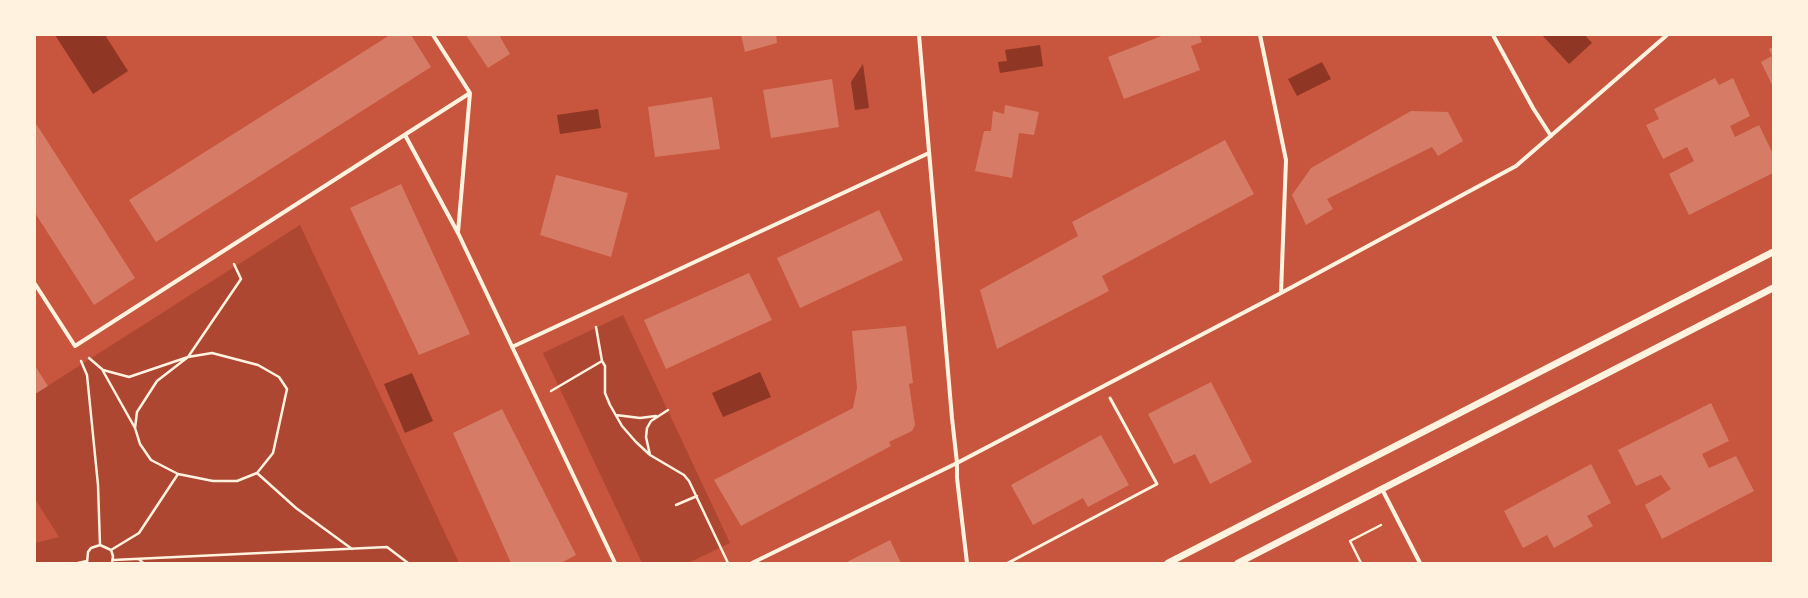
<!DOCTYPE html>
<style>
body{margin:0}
#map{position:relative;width:1808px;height:598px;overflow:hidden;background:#c8553d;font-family:Arial,sans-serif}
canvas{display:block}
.frame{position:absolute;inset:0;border:36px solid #fff3e0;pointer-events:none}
</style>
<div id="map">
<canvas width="1808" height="598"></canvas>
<div class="frame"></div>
</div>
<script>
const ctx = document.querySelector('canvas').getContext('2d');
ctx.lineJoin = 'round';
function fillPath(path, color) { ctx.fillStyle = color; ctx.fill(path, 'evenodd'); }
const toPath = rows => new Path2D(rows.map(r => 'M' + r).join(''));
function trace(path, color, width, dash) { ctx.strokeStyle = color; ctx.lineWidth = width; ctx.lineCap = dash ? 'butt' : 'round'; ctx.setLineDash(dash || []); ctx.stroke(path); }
fillPath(toPath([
 [300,225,459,563,35,563,35,543,59,537,35,499,35,394],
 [623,315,730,543,688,563,642,563,543,353]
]), '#ae4732');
fillPath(toPath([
 [55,35,105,35,128,71,93,94],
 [1542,35,1585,35,1592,43,1569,64],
 [1040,45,1043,66,1000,73,998,62,1007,61,1005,50],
 [1322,62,1331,79,1297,96,1288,79],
 [863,64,869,108,855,110,851,82],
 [598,109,601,128,560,134,557,115],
 [760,372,771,397,723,417,712,393],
 [412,373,433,421,405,433,384,384]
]), '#8f3625');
fillPath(toPath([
 [390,35,411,35,431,67,156,242,129,200],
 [466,35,502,35,500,37,510,54,488,68],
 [741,35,776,35,777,43,745,52],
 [1164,35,1199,35,1202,42,1191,46,1200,70,1124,99,1108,57],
 [1773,47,1773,87,1761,62,1772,56,1769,49],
 [1715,78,1719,85,1733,78,1750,116,1730,126,1735,137,1759,125,1773,154,1773,173,1689,215,1669,174,1694,161,1687,147,1663,159,1646,125,1659,119,1654,109],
 [832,79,839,127,771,138,763,90],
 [712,97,720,149,655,157,648,107],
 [1005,105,1039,112,1034,135,1019,133,1012,178,975,171,984,131,991,131,993,111,1004,114],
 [1411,111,1448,112,1463,141,1438,156,1432,147,1327,199,1333,209,1306,225,1292,195,1311,168],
 [35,122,135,278,94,305,35,213],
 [1225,140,1254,194,1102,276,1109,291,997,349,980,290,1078,236,1072,222],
 [556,175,628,193,611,257,540,235],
 [401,184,470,334,419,355,350,208],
 [879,210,903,260,800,308,777,258],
 [749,273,772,320,666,369,644,320],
 [906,326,913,383,909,384,915,425,912,431,889,442,891,446,741,526,714,480,853,408,857,388,852,331],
 [35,366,48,386,35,394],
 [1211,382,1252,462,1210,484,1195,454,1174,464,1148,414],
 [1711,403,1729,441,1702,454,1709,468,1736,456,1754,491,1662,539,1645,505,1671,489,1661,475,1636,486,1618,450],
 [502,409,576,555,561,563,511,563,453,433],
 [1101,435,1129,485,1088,507,1083,498,1033,525,1011,485],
 [1591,464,1611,503,1587,516,1593,526,1554,548,1547,535,1523,548,1504,511],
 [890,540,901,563,845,563]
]), '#d67c66');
trace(toPath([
 [212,353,258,365,279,377,287,389,273,453,257,473,237,481,213,481,178,474,151,460,140,444,135,428,137,412,157,381,188,357,212,353],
 [89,358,103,370,129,377,188,357,241,279,234,264],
 [81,361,87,375,98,485,100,545],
 [602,361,605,366,605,393,610,405,622,426,636,442,650,455,684,475,689,481,728,563],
 [103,371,135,428],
 [551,391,602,361,596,327],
 [616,415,640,418,656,416],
 [650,455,646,437,647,428,651,421,668,410],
 [257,473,296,508,352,549],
 [676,505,697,496],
 [111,550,139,533,178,474],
 [139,559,143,563],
 [113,560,387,547,408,563],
 [78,563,87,561],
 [87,563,88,552,91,548,100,545,111,550,113,556,112,563],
 [1361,563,1350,541,1381,525]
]), '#fff3e0', 2.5);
trace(toPath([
 [1008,563,1157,484,1110,398]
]), '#fff3e0', 3);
trace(toPath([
 [919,35,952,418,957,463,957,478,967,563],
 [1260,35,1286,160,1281,293],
 [1493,35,1533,108,1551,136],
 [405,135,458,233,615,563],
 [458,232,470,93],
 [35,284,75,346,470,93,433,35],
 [512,347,929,153],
 [1382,489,1420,563],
 [752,563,957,463,1281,293,1516,166,1667,35]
]), '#fff3e0', 4);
trace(toPath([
 [1168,563,1773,252],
 [1238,563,1773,288]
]), '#fff3e0', 7);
</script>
